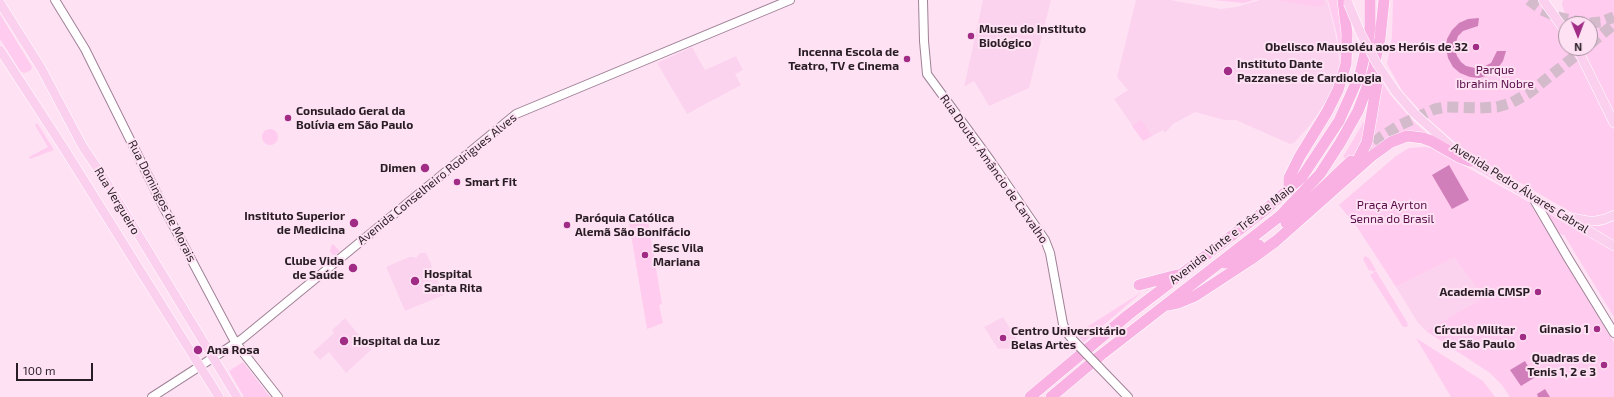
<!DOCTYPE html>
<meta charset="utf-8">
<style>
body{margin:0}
#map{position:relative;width:1614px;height:397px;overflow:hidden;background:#fee2f4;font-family:"Exo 2",sans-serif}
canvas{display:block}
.north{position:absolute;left:1558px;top:16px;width:40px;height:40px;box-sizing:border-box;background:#fee2f4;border:1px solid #a993a1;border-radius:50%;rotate:179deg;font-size:11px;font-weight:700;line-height:16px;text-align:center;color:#291d25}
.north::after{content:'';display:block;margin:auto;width:14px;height:18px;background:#a02c86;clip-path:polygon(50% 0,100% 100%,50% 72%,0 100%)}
.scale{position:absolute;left:16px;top:363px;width:77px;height:18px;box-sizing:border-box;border:2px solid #291d25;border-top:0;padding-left:5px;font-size:12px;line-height:14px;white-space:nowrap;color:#291d25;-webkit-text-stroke:3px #fee2f4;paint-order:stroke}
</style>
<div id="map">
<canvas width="1614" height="397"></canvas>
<div class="north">N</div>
<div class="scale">100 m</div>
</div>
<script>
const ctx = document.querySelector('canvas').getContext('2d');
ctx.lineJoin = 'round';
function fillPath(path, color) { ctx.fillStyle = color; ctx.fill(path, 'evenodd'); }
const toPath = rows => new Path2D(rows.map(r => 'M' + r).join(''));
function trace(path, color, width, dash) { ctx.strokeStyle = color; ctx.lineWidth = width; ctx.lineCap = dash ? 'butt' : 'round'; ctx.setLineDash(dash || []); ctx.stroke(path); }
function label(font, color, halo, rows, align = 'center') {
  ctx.font = font + ' "Exo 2",sans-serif'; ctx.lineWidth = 4; ctx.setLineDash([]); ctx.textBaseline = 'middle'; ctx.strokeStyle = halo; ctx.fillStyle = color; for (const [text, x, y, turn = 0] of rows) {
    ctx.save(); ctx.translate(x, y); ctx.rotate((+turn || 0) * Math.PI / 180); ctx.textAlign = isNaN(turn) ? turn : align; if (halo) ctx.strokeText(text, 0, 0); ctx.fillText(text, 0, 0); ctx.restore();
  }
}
fillPath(toPath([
 [983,0,1051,0,1029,88,989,106,974,81,964,87],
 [1136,0,1170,0,1221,9,1236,7,1260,0,1327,0,1336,37,1340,66,1333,91,1310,125,1294,143,1290,144,1236,120,1224,120,1195,112,1173,124,1165,133,1163,130,1143,141,1114,99,1128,90,1117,77],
 [692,47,705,70,736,56,743,70,735,74,741,85,687,114,657,63],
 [420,253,426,253,431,263,431,265,444,295,405,311,386,267,409,257,414,257,416,258],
 [1454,258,1484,297,1426,331,1418,323,1396,287],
 [1003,317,1022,348,998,349,984,327],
 [345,318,371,350,346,373,329,352,320,360,313,352,334,333,332,330]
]), '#fcd3ee');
fillPath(toPath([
 [1213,0,1254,0,1244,3],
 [1275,0,1323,0,1325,5,1316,7],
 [1328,0,1339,0,1343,20,1341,65,1337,35],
 [1393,0,1541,0,1566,37,1566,48,1573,48,1614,130,1614,210,1608,214,1598,217,1578,216,1477,158,1456,143,1429,120,1403,92,1387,64,1392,37],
 [1563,0,1614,0,1614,113,1580,48,1590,48,1590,24,1569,24,1562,5],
 [0,14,32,67,31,70,25,73,21,72,0,39],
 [1381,80,1391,96,1416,124,1428,134,1420,133,1355,163,1343,157,1372,108],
 [1141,120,1152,136,1143,141,1132,126],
 [37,123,54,150,30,159,29,157,48,147,35,125],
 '262 137a8 8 0 1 1 16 0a8 8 0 1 1-16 0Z',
 [1423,147,1432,148,1529,202,1614,343,1614,397,1510,397,1502,385,1490,373,1426,331,1484,297,1454,258,1396,287,1357,227,1339,205,1396,156,1409,148],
 [1547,212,1614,251,1614,317,1564,235,1560,234,1545,213],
 [647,214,662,304,659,305,663,323,647,329,628,217],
 [1614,221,1614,241,1589,226,1600,226],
 [333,244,340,251,334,256,330,252,331,246],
 [1365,256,1369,258,1376,270,1373,272,1371,270,1369,271,1363,259],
 [1376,271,1407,322,1408,326,1406,327,1403,327,1370,275],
 [1142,292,1084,342,1078,336,1079,332],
 [1416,338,1483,381,1495,397,1451,397],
 [243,362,270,397,244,397,229,371]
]), '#ffcbee');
fillPath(toPath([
 [1479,18,1478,26,1463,31,1458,36,1456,42,1455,50,1457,56,1461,62,1466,66,1479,69,1491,63,1497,51,1506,51,1503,61,1497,69,1489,75,1479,78,1470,77,1460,73,1453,67,1448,58,1446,48,1447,39,1452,30,1459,23,1468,19],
 [1449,165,1469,200,1452,209,1432,175],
 [1525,361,1530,370,1533,369,1537,376,1521,386,1510,370],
 [1545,389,1550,397,1538,397,1537,394]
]), '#d17fba');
trace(toPath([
 [1529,0,1542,10,1558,17,1575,21,1590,23,1601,22,1614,17],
 [1590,44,1614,24],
 [1361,153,1381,137,1400,125,1435,109,1446,107,1480,108,1497,107,1511,103,1529,93,1585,48]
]), '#d3bbcb', 11, [11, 5.5]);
const secondary = toPath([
 [55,0,85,49,165,210,235,342,278,397],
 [923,0,924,41,927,74,990,160,1045,240,1050,253,1063,324,1067,333,1072,339],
 [1533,198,1568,258,1614,333],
 [1098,366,1128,397],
 [152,397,242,339,516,114,790,0]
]);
const primary = toPath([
 [1543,0,1566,32],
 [0,3,41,68,83,147,104,178,237,397],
 [1577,48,1614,123],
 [0,50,65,150,219,397],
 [1396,92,1414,113,1455,150,1470,161,1614,246],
 [1572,218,1588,221,1596,221,1605,219,1614,215]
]);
const highway = toPath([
 [1351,170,1358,160,1367,142,1379,71],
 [1289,190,1289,178,1300,156,1327,112,1338,90,1346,64,1347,34,1343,0],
 [1286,223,1351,161],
 [1225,263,1244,256,1259,245],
 [1139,285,1177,275],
 [1169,305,1178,303,1195,296,1250,260,1276,241,1373,155,1391,142,1407,136,1423,138,1431,141,1459,157,1470,161],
 [1030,397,1128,315,1264,211,1302,177,1339,121,1360,74,1368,41,1370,27,1370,0],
 [1051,397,1101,355,1280,216,1320,174,1340,143,1358,111,1366,90,1373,71,1380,38,1384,0]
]);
trace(secondary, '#a08196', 10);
trace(primary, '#fff', 10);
trace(highway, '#fff', 12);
trace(secondary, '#fff', 8);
trace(primary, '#fbd0ee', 9);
trace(highway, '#f8b1e2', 11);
const secondaryBridge = toPath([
 [1072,339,1098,366]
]);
const primaryBridge = toPath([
 [1348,3,1361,34,1377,64,1396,92]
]);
trace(secondaryBridge, '#a08196', 10, []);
trace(primaryBridge, '#fff', 10, []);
trace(secondaryBridge, '#fff', 8);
trace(primaryBridge, '#fbd0ee', 9);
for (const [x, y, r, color] of [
 [971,36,4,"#a02c86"],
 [1476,47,4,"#a02c86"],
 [907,59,4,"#a02c86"],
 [1228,71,5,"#a02c86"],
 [288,118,4,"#a02c86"],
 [425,168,5,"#a02c86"],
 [457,182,4,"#a02c86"],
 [354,223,5,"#a02c86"],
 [567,225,4,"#a02c86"],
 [645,255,4,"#a02c86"],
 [353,268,5,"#a02c86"],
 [415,281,5,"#a02c86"],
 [1538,292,4,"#a02c86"],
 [1597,329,4,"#a02c86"],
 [1523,337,4,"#a02c86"],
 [1003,338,4,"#a02c86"],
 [344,341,5,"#a02c86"],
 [198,350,5,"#a02c86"],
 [1604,365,4,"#a02c86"]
]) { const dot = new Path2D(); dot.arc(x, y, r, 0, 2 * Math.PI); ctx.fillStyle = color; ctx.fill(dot); trace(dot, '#fee2f4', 1.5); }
label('bold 12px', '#291d25', '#fee2f4', [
 ["Museu do Instituto",979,29],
 ["Biológico",979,43],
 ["Obelisco Mausoléu aos Heróis de 32",1468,47,"right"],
 ["Incenna Escola de",899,52,"right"],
 ["Teatro, TV e Cinema",899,66,"right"],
 ["Instituto Dante",1237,64],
 ["Pazzanese de Cardiologia",1237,78],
 ["Consulado Geral da",296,111],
 ["Bolívia em São Paulo",296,125],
 ["Dimen",416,168,"right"],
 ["Smart Fit",465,182],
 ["Instituto Superior",345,216,"right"],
 ["de Medicina",345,230,"right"],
 ["Paróquia Católica",575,218],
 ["Alemã São Bonifácio",575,232],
 ["Sesc Vila",653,248],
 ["Mariana",653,262],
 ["Clube Vida",344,261,"right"],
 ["de Saúde",344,275,"right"],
 ["Hospital",424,274],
 ["Santa Rita",424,288],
 ["Academia CMSP",1530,292,"right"],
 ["Ginasio 1",1589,329,"right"],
 ["Círculo Militar",1515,330,"right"],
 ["de São Paulo",1515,344,"right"],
 ["Centro Universitário",1011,331],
 ["Belas Artes",1011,345],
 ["Hospital da Luz",353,341],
 ["Ana Rosa",207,350],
 ["Quadras de",1596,358,"right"],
 ["Tenis 1, 2 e 3",1596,372,"right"]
], 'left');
label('12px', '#590f4a', '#fee2f4', [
 ["Parque",1495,70],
 ["Ibrahim Nobre",1495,84],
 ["Praça Ayrton",1392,205],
 ["Senna do Brasil",1392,219]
]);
label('12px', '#291d25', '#fee2f4', [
 ["Rua Doutor Amâncio de Carvalho",994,169,55],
 ["Avenida Conselheiro Rodrigues Alves",437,179,-39],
 ["Avenida Pedro Álvares Cabral",1520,188,32],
 ["Rua Vergueiro",117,201,59],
 ["Rua Domingos de Morais",162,201,63],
 ["Avenida Vinte e Três de Maio",1232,234,-38]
]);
</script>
